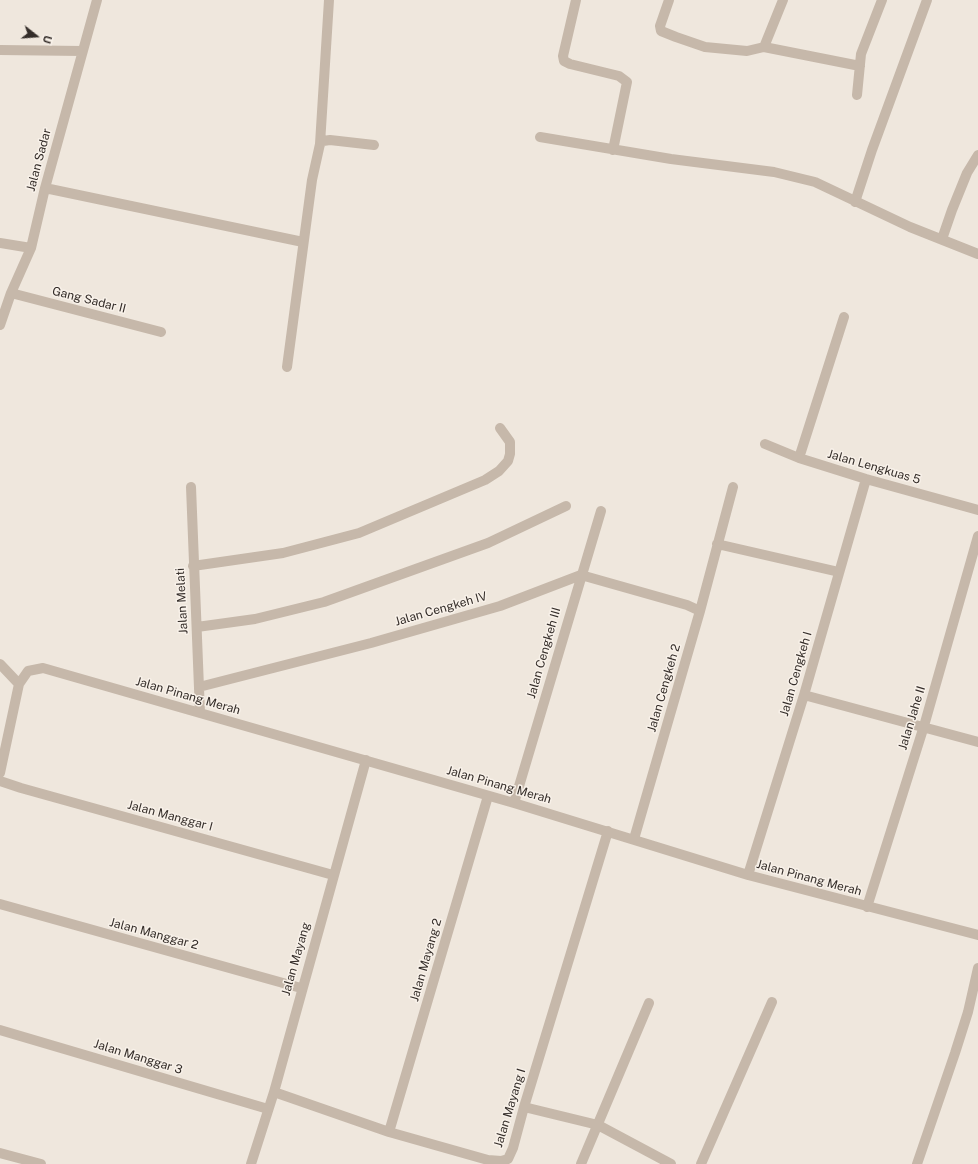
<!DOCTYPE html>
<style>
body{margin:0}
#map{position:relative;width:978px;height:1164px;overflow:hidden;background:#efe7dd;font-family:"Public Sans",sans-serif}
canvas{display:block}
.north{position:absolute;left:16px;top:16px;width:40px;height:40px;-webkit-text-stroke:3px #f8f1e9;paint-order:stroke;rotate:107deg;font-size:11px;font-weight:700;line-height:16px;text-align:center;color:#342d29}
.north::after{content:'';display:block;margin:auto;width:14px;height:18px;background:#342d29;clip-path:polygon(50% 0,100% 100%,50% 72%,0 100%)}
</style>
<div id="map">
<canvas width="978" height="1164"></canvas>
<div class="north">U</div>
</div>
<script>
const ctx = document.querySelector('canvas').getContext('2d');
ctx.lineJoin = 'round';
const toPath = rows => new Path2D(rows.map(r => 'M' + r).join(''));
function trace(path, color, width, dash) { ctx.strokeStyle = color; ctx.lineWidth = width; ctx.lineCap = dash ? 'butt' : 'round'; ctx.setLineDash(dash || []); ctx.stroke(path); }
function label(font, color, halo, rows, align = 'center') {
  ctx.font = font + ' "Public Sans",sans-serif'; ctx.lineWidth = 3; ctx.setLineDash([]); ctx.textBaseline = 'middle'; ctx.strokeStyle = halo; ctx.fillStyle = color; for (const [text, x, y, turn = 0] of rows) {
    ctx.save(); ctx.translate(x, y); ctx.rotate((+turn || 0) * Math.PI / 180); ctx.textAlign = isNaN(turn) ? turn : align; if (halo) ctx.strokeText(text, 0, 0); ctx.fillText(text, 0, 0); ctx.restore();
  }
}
trace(toPath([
 [576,0,563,56,564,61,570,64,619,76,627,82,613,150],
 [669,0,660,26,661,31,676,37,705,47,747,51,764,47,860,66],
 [764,47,783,0],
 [0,50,82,51],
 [857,95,861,54,882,0],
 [540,137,671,159,774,172,815,182,910,227,978,254],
 [320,144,329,0],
 [45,188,303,242],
 [855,202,872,150,927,0],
 [942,239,952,210,967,173,978,155],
 [0,243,31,248],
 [11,293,161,332],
 [0,325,11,293,31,248,45,188,97,0],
 [287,367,312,180,320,144,323,141,330,140,374,145],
 [765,444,799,458,866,479,978,510],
 [799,458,844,317],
 [191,487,200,713],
 [717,544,839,572],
 [193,566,283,553,359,533,485,480,499,471,508,461,510,454,510,442,500,428],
 [197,627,255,619,324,602,488,543,566,506],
 [0,664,19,684],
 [199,687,371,643,500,606,581,575,687,605,700,611],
 [804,695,978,742],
 [0,773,19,684,28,671,43,668,514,803,748,875,978,935],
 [0,781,21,788,333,875],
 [514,803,601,511],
 [634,839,700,611,733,487],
 [748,875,804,695,866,479],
 [0,904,301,988],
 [867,907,924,726,978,536],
 [0,1030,268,1109],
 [274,1092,389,1132,488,1160,501,1161,508,1159,513,1148,524,1107,608,831],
 [524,1107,598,1125,671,1164],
 [389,1132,488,796],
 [0,1153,41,1164],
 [251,1164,274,1092,366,760],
 [581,1164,649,1003],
 [701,1164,772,1002],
 [917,1164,955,1053,968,1012,978,968]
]), '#c6b8aa', 10);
label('12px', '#342d29', '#f8f1e9', [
 ["Jalan Sadar",39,160,-75],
 ["Gang Sadar II",89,300,14],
 ["Jalan Lengkuas 5",874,467,16],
 ["Jalan Melati",182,601,-93],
 ["Jalan Cengkeh IV",441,609,-16],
 ["Jalan Cengkeh III",544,653,-74],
 ["Jalan Cengkeh I",796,674,-74],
 ["Jalan Cengkeh 2",664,688,-74],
 ["Jalan Pinang Merah",188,696,16],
 ["Jalan Jahe II",912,718,-73],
 ["Jalan Pinang Merah",499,785,16],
 ["Jalan Manggar I",170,816,15],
 ["Jalan Pinang Merah",809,878,15],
 ["Jalan Manggar 2",154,934,15],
 ["Jalan Mayang",296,959,-74],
 ["Jalan Mayang 2",426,960,-74],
 ["Jalan Manggar 3",138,1057,17],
 ["Jalan Mayang I",510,1108,-73]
]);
</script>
